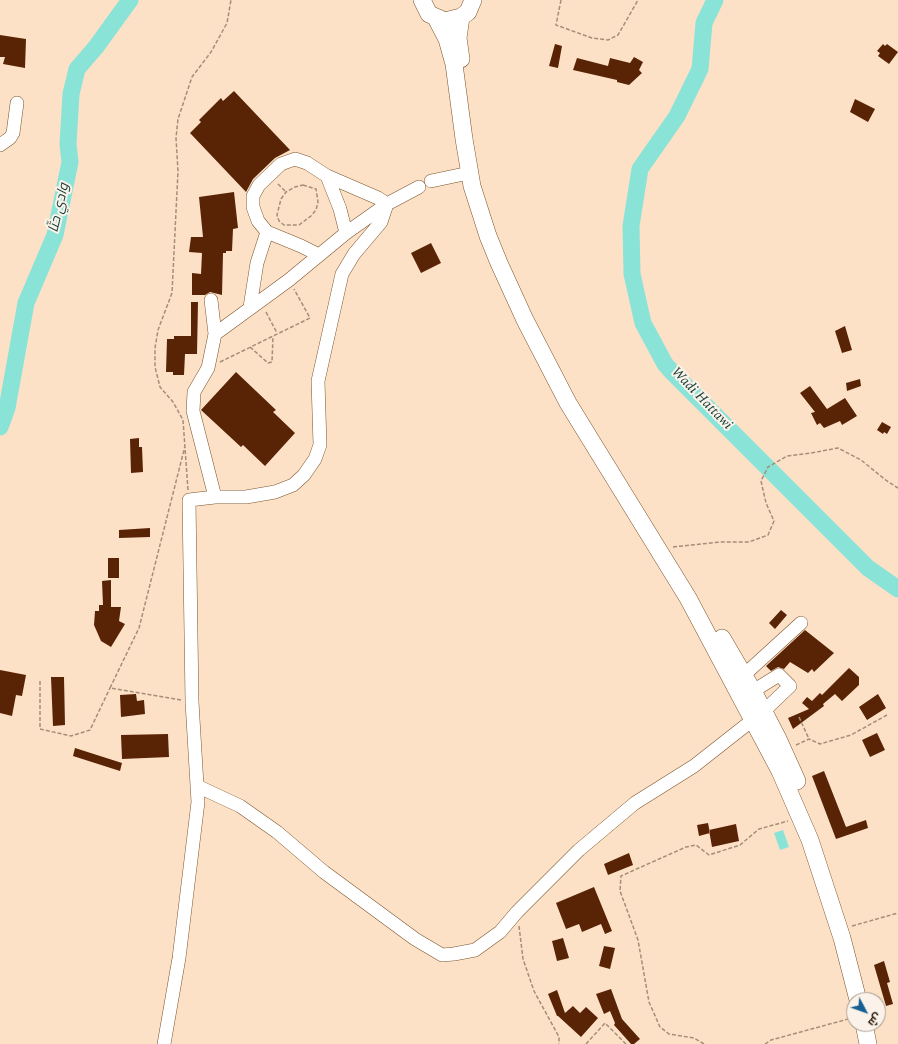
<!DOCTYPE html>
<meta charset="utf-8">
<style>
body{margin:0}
#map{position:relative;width:898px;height:1044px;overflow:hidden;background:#fde1c7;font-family:Spectral,Cairo,serif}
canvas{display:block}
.north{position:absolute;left:846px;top:992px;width:40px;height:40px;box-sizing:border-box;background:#fbf2e9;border:1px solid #a5998d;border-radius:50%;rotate:131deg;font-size:11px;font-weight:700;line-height:16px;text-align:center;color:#231303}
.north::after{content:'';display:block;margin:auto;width:14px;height:18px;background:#155f92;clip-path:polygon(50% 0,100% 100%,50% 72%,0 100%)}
</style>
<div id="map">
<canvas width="898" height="1044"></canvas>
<div class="north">ش</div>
</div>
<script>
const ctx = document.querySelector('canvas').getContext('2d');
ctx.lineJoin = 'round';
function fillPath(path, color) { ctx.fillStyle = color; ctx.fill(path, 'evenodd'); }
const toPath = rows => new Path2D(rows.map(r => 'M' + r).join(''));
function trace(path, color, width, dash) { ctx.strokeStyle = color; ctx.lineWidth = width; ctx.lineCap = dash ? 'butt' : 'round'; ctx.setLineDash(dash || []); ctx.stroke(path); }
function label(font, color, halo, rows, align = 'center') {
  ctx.font = font + ' Spectral,Cairo,serif'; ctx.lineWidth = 4; ctx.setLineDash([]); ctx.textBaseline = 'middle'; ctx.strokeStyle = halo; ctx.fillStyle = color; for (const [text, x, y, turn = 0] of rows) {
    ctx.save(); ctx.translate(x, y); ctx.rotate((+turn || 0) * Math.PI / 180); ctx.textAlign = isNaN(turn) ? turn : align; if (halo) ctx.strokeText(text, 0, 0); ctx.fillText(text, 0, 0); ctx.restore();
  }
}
fillPath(toPath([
 [783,830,789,847,780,850,774,833]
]), '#8ae3d7');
trace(toPath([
 [715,0,704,23,700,69,677,116,640,169,631,226,632,274,643,323,665,364,673,373,868,568,898,589],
 [0,427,7,408,26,303,55,235,70,162,68,144,71,94,77,69,96,47,130,0]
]), '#8ae3d7', 17);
fillPath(toPath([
 [0,35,26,39,25,68,3,64,5,57,0,57],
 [555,44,562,46,558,68,549,66],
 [883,44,885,46,887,44,898,52,889,64,878,56,880,53,877,51],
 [634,57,643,62,639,70,642,73,629,85,617,82,617,80,573,70,577,58,608,66,610,58,630,63],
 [234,91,290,150,275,158,253,179,246,192,190,133,201,122,199,120,221,98,223,101],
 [855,99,875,109,868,122,850,112],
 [234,192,238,228,233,229,232,251,226,251,226,253,223,253,222,295,210,292,205,295,192,295,192,273,201,274,202,253,189,252,191,237,203,237,199,197],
 [431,243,441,263,421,273,411,253],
 [191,302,198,302,197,354,185,354,184,375,173,375,173,372,166,372,167,339,174,339,174,336,191,336],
 [845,326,852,350,842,353,835,331],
 [236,372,276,410,273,412,295,433,265,466,243,445,241,447,201,410],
 [860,379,861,386,847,391,846,383],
 [810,386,827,409,845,398,857,416,842,425,840,421,824,428,820,423,817,425,811,413,815,412,800,393],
 [882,422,891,427,887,434,884,432,883,434,877,430],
 [139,438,139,447,142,447,143,472,131,473,130,439],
 [150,528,150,537,119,538,119,530],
 [108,558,119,558,119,578,108,578],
 [111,580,111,607,121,607,119,621,125,624,111,647,101,641,94,625,95,611,99,611,99,605,103,605,102,581],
 [781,610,787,615,775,629,769,623],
 [805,630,834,653,814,672,812,669,808,673,790,662,784,669,778,667,771,671,766,666],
 [849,668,859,677,859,685,842,701,835,694,823,704,824,706,793,729,788,718,809,709,802,703,807,697,812,701,820,693,822,695],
 [0,670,26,675,22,696,16,695,12,716,0,713],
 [51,677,64,677,65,725,53,726],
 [136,694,137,701,144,700,145,714,121,717,120,695],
 [878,694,886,708,867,720,859,707],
 [877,733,885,750,870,757,862,740],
 [168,734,169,757,122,759,121,735],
 [75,748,122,763,120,771,73,756],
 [824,771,846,827,866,820,868,828,836,839,812,776],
 [708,823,710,833,699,836,697,825],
 [736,824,739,841,712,847,709,830],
 [629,853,633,865,608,875,604,864],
 [594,887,612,931,605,934,601,924,582,932,579,924,566,929,556,903],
 [563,938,569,958,557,961,552,941],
 [604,946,615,948,610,969,599,966],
 [884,961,890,982,887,983,893,1004,886,1006,874,965],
 [611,989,622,1019,640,1039,634,1044,631,1044,614,1025,615,1023,610,1011,604,1014,596,994],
 [557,990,565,1013,573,1006,580,1013,586,1007,598,1018,581,1037,558,1016,557,1016,548,994]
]), '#592306');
const minor = toPath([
 [0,145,10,138,13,133,17,103],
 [431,181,469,173],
 [267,232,258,221,253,207,253,196,259,185,281,164,295,159,307,163,327,176],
 [211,300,215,334],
 [250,307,257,263,267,232,301,246,319,255],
 [215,497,246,497,275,492,293,485,304,475,315,459,320,445,318,381,342,274,354,254,381,222,387,204,378,198,327,176,340,209,346,233],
 [744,675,801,623],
 [197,786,240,806,277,832,324,872,415,939,442,955,454,954,475,950,500,932,517,912,579,850,635,803,694,766,764,711,790,686,779,675,753,691],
 [164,1044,179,958,198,802,192,702,189,500,215,497,193,411,194,392,208,368,215,334,289,280,346,233,387,204,419,187]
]);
const major = toPath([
 [422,0,429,14,445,21,461,17,468,12,473,0],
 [436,18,447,39,454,64,464,139,472,186,488,236,499,263,525,320,568,403,688,598,780,771,810,840,842,938,858,1000],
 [461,59,458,38,461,17],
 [722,638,753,691,778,739,797,781],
 [864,1024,868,1044]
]);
trace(minor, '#7b542b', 14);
trace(major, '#7b542b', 18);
trace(toPath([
 [561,0,556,25,592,38,608,40,618,35,638,0],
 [278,184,286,192],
 [303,185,316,189,318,202,316,210,311,216,299,225,284,225,279,221,277,215,281,199,286,192,295,187,303,185],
 [266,312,277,333],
 [250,347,268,363,272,362,273,336],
 [220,362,310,318,294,289],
 [188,490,183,420,173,402,160,387,155,367,155,348,158,330,172,293,178,171,176,138,178,119,192,77,211,52,227,23,231,0],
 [673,547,720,542,749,542,768,535,774,521,766,503,761,481,768,467,787,456,811,453,838,448,861,460,887,481,898,488],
 [40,681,40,729,71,736,90,730,110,688],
 [181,700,110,688,139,628,185,446],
 [799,717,809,739],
 [796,745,809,739,820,744,851,735,887,715],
 [519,926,523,959,534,991,559,1037,559,1044],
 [852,926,898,913],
 [586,1044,605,1023,626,1044],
 [704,1044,694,1038,669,1034,660,1027,649,1002,638,940,620,891,621,876,686,847,696,845,709,855,740,845,759,829,788,821],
 [765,1044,771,1040,852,1018]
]), '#a58e78', 1.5, [4, 2]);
trace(minor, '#fff', 13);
trace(major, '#fff', 17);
label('italic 14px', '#0f3a35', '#fbf2e9', [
 ["وادي حتّا",60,208,-77],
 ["Wadi Hattawi",701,399,46]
]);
</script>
